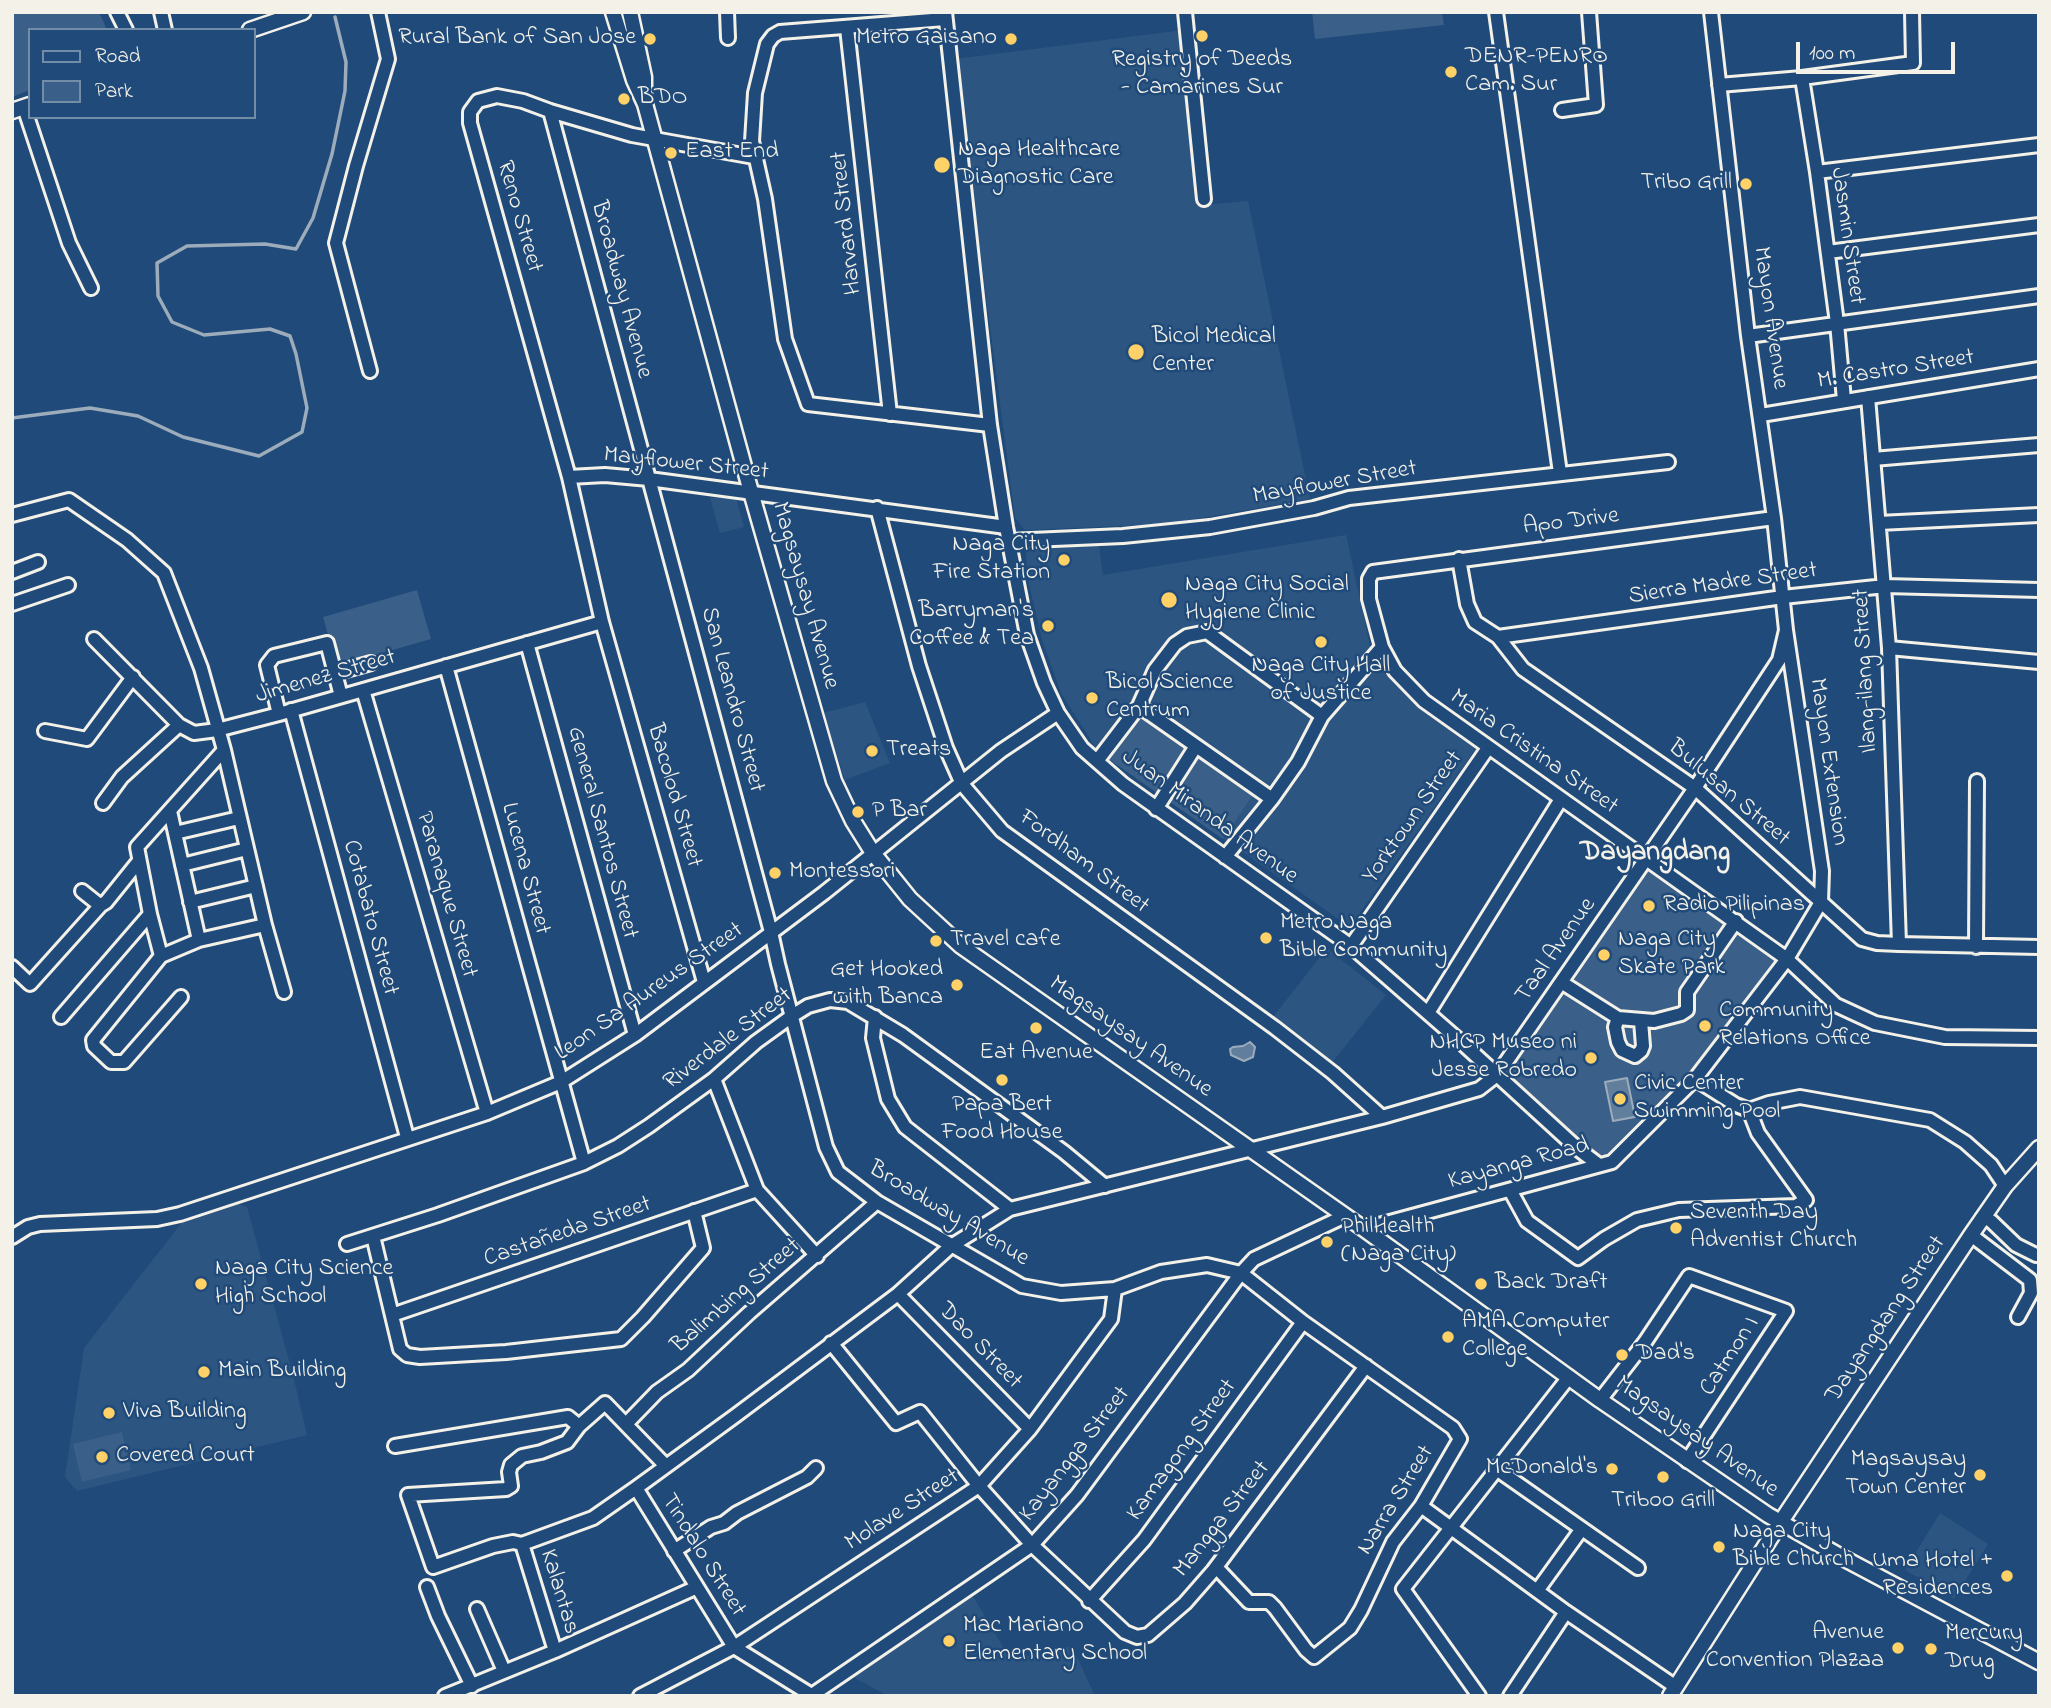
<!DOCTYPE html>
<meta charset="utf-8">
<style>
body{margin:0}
#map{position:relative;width:2051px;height:1708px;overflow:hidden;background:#1f4a7a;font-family:"Indie Flower",sans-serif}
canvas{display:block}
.frame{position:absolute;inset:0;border:14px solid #f4f1e8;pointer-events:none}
.legend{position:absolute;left:28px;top:28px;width:228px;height:91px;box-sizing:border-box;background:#1f4a7a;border:2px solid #748da6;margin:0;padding:9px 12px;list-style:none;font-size:21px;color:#f4f1e8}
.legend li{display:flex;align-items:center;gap:14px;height:35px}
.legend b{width:35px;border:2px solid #748da6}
.scale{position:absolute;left:1796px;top:42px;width:159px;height:32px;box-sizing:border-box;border:4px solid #f4f1e8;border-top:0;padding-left:9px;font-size:21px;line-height:24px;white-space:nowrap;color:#f4f1e8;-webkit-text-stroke:5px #1f4a7a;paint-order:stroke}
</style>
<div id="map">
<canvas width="2051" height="1708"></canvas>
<div class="frame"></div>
<ul class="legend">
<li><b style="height:9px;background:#1f4a7a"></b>Road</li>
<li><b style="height:19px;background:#3a5f88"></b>Park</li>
</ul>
<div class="scale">100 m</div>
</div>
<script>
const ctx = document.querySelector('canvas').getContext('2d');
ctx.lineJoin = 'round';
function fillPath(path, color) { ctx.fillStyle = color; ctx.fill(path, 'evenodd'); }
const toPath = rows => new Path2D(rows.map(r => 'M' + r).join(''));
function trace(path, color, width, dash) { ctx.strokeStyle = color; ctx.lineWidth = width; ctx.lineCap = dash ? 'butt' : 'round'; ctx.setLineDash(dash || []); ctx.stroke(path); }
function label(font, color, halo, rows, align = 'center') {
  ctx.font = font + ' "Indie Flower",sans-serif'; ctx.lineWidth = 5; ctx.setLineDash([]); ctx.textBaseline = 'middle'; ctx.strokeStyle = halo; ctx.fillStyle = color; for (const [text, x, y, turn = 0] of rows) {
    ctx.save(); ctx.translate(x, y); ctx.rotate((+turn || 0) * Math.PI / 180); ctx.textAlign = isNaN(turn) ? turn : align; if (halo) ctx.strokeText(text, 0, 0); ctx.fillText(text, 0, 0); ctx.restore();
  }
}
fillPath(toPath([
 [1183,30,1202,205,1248,201,1310,499,1167,524,1025,530,1015,518,955,59],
 [710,498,736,498,744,527,720,533],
 [1346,535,1370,646,1384,671,1414,702,1477,747,1350,927,1097,750,1061,693,1042,640,1029,584,1025,547,1099,545,1103,575],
 [865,702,890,763,845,780,823,713],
 [1327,948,1386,995,1331,1064,1273,1017],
 [236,1203,247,1207,293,1375,307,1435,77,1491,65,1477,84,1348,183,1221],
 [1940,1513,1988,1544,1954,1599,1905,1570],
 [971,1593,1011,1660,1072,1646,1095,1696,888,1696,849,1675]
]), '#2d5581');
fillPath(toPath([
 [12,12,99,12,107,30,30,30,30,90,12,97],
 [1312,12,1442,12,1444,25,1315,39],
 [417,590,431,639,337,666,323,617],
 [1140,716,1252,796,1223,839,1107,758],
 [1646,858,1787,959,1695,1079,1599,1165,1497,1075],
 [122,1432,131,1470,82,1482,73,1444]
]), '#3a5f88');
const water = toPath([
 [1250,1042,1255,1047,1253,1057,1244,1061,1231,1055,1230,1049,1233,1047,1243,1046,1250,1042],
 [1627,1078,1635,1117,1613,1121,1605,1082,1627,1078]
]);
fillPath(water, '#627e9d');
trace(water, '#9cacbb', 2);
trace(toPath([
 [12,418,90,408,138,416,183,437,259,456,302,432,307,408,296,354,290,336,270,329,204,335,172,322,158,296,157,263,187,246,265,244,296,249,313,218,332,154,345,91,346,62,335,17]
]), '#9cacbb', 3.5);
const minor = toPath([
 [117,12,126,30],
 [161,12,165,30],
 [727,12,728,38],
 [945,12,990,425,1006,527,1027,635,1044,683,1058,713,1082,748,1123,784,1351,946,1461,1042,1578,1149,1599,1165],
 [1185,12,1204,199],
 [1496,12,1560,473],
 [945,19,780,32,773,36,767,44,755,93,752,141,765,199,785,339,808,404,990,425],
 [847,28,890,414],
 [1802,78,1817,172,1837,323,1844,400],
 [1719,85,1802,78,1913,63,1912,12],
 [24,107,69,243,91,288],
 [1562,110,1596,105,1589,12],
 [550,111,771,932,778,964,826,1147,838,1172,877,1202,1022,1286,1061,1293,1115,1289,1161,1272,1207,1265,1241,1273,1303,1322,1453,1428,1460,1439,1421,1506,1393,1542,1361,1610,1350,1628,1314,1657,1306,1650,1275,1608,1269,1602,1249,1602,1216,1567],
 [1817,172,2039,145],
 [1828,252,2039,225],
 [1748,336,2039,296],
 [370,371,336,243,356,166,388,59,378,12],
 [1868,397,1889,648,1899,944],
 [1761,415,2039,369],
 [1873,459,2039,445],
 [569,477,605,475,649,479,1006,527],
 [877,508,919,666,946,748,962,784,1002,831,1275,1028,1333,1073,1382,1117],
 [12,515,69,500,127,540,164,573,201,668,224,750,137,847,150,914,61,1017],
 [1774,518,1373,572,1369,579,1369,599,1382,647,1395,671,1424,701,1787,959,1836,1005,1875,1023,1945,1037,2039,1038],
 [1879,523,2039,515],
 [1008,541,1123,536,1210,527,1314,508,1349,498,1668,462],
 [1459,559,1467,604,1475,622,1498,637,1523,669,1695,788,1862,939,1877,943,1899,944,2039,947],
 [12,572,38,562],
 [12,604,68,585],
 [1498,637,1783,597,1885,586,2039,590],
 [94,639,179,725,194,733,217,730,279,714,602,622],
 [527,643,635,1035],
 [1889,648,2039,662],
 [446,666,584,1163],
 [335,673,371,663],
 [363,690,487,1113],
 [1139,706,1272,799,1225,857],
 [291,710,407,1137],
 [279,714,267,665,274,656,327,643,341,696],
 [45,731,87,739,133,677],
 [1097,761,1139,706,1155,670,1175,644,1187,636,1207,632,1322,716],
 [1272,799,1298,762,1322,716,1382,647],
 [103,803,122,777,179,725],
 [1156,809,1196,746],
 [170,811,199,940],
 [175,833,239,818],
 [182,865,247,849],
 [82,891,97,903,101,905,106,902,139,861],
 [190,902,256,886],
 [150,914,161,956],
 [265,925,284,992],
 [1351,946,1488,748],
 [1976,947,1977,781],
 [12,967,30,984,101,905],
 [704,982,602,622,569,477,470,123,470,112,478,101,497,96,523,101,550,111,632,135,754,157],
 [1561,982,1618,1018,1654,1021,1681,1014,1687,1010,1687,992,1736,921],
 [181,997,124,1062,111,1062,94,1046,93,1040,161,956,199,940,265,925,224,750],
 [1428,1013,1561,799],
 [875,1017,873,1038,888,1099,905,1127,1010,1209],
 [1618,1018,1615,1027,1618,1042,1622,1050,1635,1056,1641,1051,1643,1046,1641,1021],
 [714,1079,757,1190,817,1256],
 [1749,1110,1769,1103,1800,1097,1930,1120,1965,1142,1991,1165,2005,1186],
 [1510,1190,1527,1221,1578,1258,1604,1239,1637,1220,1679,1210,1796,1206,1806,1200,1758,1133,1749,1110,1736,1105,1695,1079],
 [1983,1217,1991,1221,2016,1245,2036,1255],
 [1364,1229,1612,1162,1695,1079,1787,959,1821,902,1822,871,1786,630,1774,518,1748,336,1711,12],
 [1971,1235,2030,1280,2031,1293,2018,1317],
 [373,1236,400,1349,407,1355,420,1357,506,1352,621,1339,643,1317,703,1248,694,1211],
 [12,1237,28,1227,40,1224,157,1219,180,1214,487,1113,561,1082,635,1035,824,893,1001,751,1058,713],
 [347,1244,438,1215,584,1163,618,1146,649,1126,714,1079,756,1042,792,1016,808,1006,830,1000,848,1002,903,1035,1064,1152,1105,1186],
 [898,1294,1030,1429],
 [392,1315,757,1190],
 [831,1343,896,1423,920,1412,979,1486,1032,1545,1125,1632,1137,1637,1148,1635,1185,1603,1213,1571,1366,1366],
 [1600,1400,1645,1342,1689,1276,1786,1311,1687,1461],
 [626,1424,657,1392,688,1370,749,1313,877,1202],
 [395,1446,568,1417,579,1426],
 [666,1466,605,1403,579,1426,567,1442,541,1452,522,1456,511,1465,509,1472,511,1486,506,1489,408,1495,433,1567,493,1546,513,1542,522,1544,593,1518,636,1488,735,1416,898,1294,951,1246,1010,1209,1382,1117,1479,1089,1497,1075,1695,788,1779,660,1786,630],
 [1495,1468,1638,1568],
 [636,1488,734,1647,813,1696],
 [1421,1506,1566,1612,1676,1687],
 [522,1544,555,1651],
 [674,1551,711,1527,724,1523,737,1513,807,1477,816,1468],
 [427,1587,438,1616,472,1686],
 [1537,1591,1581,1530],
 [1089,1601,1144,1540,1303,1322],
 [477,1609,504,1671],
 [812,1695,1032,1545,1077,1495,1241,1273,1254,1259,1345,1216],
 [445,1696,555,1651,695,1588],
 [640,1696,734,1647,979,1486,1030,1429,1111,1319,1115,1289],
 [1479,1696,1403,1589,1569,1377],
 [1510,1696,1566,1612]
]);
const major = toPath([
 [613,12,634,80,645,104,751,492,834,781,853,821,873,853,910,899,961,946,1364,1229,1600,1400,1768,1515,1845,1559,2039,1662],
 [630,12,644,77,644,96],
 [250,30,303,12],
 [12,111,30,105],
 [1670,1696,1780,1523,1971,1235,2005,1186,2039,1148]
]);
trace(minor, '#f4f1e8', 18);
trace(major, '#f4f1e8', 19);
trace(minor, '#1f4a7a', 12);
trace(major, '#1f4a7a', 14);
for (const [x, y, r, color] of [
 [1202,36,7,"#ffd166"],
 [650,39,7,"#ffd166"],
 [1011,39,7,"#ffd166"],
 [1451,72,7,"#ffd166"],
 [624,99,7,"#ffd166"],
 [671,153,7,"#ffd166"],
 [942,165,9,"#ffd166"],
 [1746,184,7,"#ffd166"],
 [1136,352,9,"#ffd166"],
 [1064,560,7,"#ffd166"],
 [1169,600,9,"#ffd166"],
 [1048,626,7,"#ffd166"],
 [1321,642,7,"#ffd166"],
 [1092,698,7,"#ffd166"],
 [872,751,7,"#ffd166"],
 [858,812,7,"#ffd166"],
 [775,873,7,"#ffd166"],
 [1649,906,7,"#ffd166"],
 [1266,938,7,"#ffd166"],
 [936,941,7,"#ffd166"],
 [1604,955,7,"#ffd166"],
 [957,985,7,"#ffd166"],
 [1705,1026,7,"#ffd166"],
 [1036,1028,7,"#ffd166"],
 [1591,1058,7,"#ffd166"],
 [1002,1080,7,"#ffd166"],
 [1620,1099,7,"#ffd166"],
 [1676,1228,7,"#ffd166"],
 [1327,1242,7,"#ffd166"],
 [201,1284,7,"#ffd166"],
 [1481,1284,7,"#ffd166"],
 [1448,1337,7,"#ffd166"],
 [1622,1355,7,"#ffd166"],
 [204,1372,7,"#ffd166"],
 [109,1413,7,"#ffd166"],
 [102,1457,7,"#ffd166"],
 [1612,1469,7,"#ffd166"],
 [1980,1475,7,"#ffd166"],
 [1663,1477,7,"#ffd166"],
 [1719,1547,7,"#ffd166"],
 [2007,1576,7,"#ffd166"],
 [949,1641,7,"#ffd166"],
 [1898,1648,7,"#ffd166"],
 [1931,1649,7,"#ffd166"]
]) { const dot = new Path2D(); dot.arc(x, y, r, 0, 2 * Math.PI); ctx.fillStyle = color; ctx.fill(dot); trace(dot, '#1f4a7a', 2.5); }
label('24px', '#f4f1e8', '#1f4a7a', [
 ["Rural Bank of San Jose",636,39,"right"],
 ["Metro Gaisano",997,39,"right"],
 ["DENR-PENRO",1465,58],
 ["Cam. Sur",1465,86],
 ["Registry of Deeds",1202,61,"center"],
 ["- Camarines Sur",1202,89,"center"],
 ["BDO",638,99],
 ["Naga Healthcare",958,151],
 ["Diagnostic Care",958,179],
 ["East End",685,153],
 ["Tribo Grill",1732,184,"right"],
 ["Bicol Medical",1152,338],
 ["Center",1152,366],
 ["Naga City",1050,546,"right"],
 ["Fire Station",1050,574,"right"],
 ["Naga City Social",1185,586],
 ["Hygiene Clinic",1185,614],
 ["Barryman's",1034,612,"right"],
 ["Coffee & Tea",1034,640,"right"],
 ["Naga City Hall",1321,667,"center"],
 ["of Justice",1321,695,"center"],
 ["Bicol Science",1106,684],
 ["Centrum",1106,712],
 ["Treats",886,751],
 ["P Bar",872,812],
 ["Montessori",789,873],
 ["Radio Pilipinas",1663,906],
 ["Metro Naga",1280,924],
 ["Bible Community",1280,952],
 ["Travel cafe",950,941],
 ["Naga City",1618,941],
 ["Skate Park",1618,969],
 ["Get Hooked",943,971,"right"],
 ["with Banca",943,999,"right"],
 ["Community",1719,1012],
 ["Relations Office",1719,1040],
 ["NHCP Museo ni",1577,1044,"right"],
 ["Jesse Robredo",1577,1072,"right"],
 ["Eat Avenue",1036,1054,"center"],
 ["Civic Center",1634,1085],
 ["Swimming Pool",1634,1113],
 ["Papa Bert",1002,1106,"center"],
 ["Food House",1002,1134,"center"],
 ["Seventh Day",1690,1214],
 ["Adventist Church",1690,1242],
 ["PhilHealth",1341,1228],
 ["(Naga City)",1341,1256],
 ["Naga City Science",215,1270],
 ["High School",215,1298],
 ["Back Draft",1495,1284],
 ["AMA Computer",1462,1323],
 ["College",1462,1351],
 ["Dad's",1636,1355],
 ["Main Building",218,1372],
 ["Viva Building",123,1413],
 ["Covered Court",116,1457],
 ["Magsaysay",1966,1461,"right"],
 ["Town Center",1966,1489,"right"],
 ["McDonald's",1598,1469,"right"],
 ["Triboo Grill",1663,1502,"center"],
 ["Naga City",1733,1533],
 ["Bible Church",1733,1561],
 ["Uma Hotel +",1993,1562,"right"],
 ["Residences",1993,1590,"right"],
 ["Mac Mariano",963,1627],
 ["Elementary School",963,1655],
 ["Avenue",1884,1634,"right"],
 ["Convention Plazaa",1884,1662,"right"],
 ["Mercury",1945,1635],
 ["Drug",1945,1663]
], 'left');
label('24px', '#f4f1e8', '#1f4a7a', [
 ["Reno Street",518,217,74],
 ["Harvard Street",848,223,-96],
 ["Jasmin Street",1846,236,82],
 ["Broadway Avenue",620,290,75],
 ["Mayon Avenue",1769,318,82],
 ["M. Castro Street",1896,371,-9],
 ["Mayflower Street",686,465,6],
 ["Mayflower Street",1335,484,-10],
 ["Apo Drive",1571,523,-7],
 ["Sierra Madre Street",1723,585,-8],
 ["Magsaysay Avenue",804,596,74],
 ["Ilang-ilang Street",1867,671,-93],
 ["Jimenez Street",326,678,-16],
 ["San Leandro Street",731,700,75],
 ["Maria Cristina Street",1533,753,35],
 ["Mayon Extension",1827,762,82],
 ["Bulusan Street",1728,794,40],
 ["Bacolod Street",673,796,74],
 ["Juan Miranda Avenue",1209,818,36],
 ["Yorktown Street",1414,818,-55],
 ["General Santos Street",601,833,75],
 ["Fordham Street",1083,863,37],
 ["Lucena Street",524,869,75],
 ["Paranaque Street",445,895,74],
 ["Cotabato Street",369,918,75],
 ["Taal Avenue",1557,951,-55],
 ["Leon Sa Aureus Street",650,993,-35],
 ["Magsaysay Avenue",1130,1038,35],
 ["Riverdale Street",729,1040,-37],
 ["Kayanga Road",1519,1165,-15],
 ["Broadway Avenue",948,1215,31],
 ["Castañeda Street",568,1233,-19],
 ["Balimbing Street",737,1297,-41],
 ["Dayangdang Street",1887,1320,-56],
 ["Dao Street",979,1347,46],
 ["Catmon I",1731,1357,-57],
 ["Magsaysay Avenue",1696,1438,35],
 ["Kamagong Street",1183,1451,-54],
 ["Kayangga Street",1076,1455,-52],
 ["Narra Street",1397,1501,-58],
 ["Molave Street",903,1511,-33],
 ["Mangga Street",1223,1520,-52],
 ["Tindalo Street",702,1556,58],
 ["Kalantas",558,1592,73]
]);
label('bold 28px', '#f4f1e8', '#1f4a7a', [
 ["Dayangdang",1655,854]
]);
</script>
